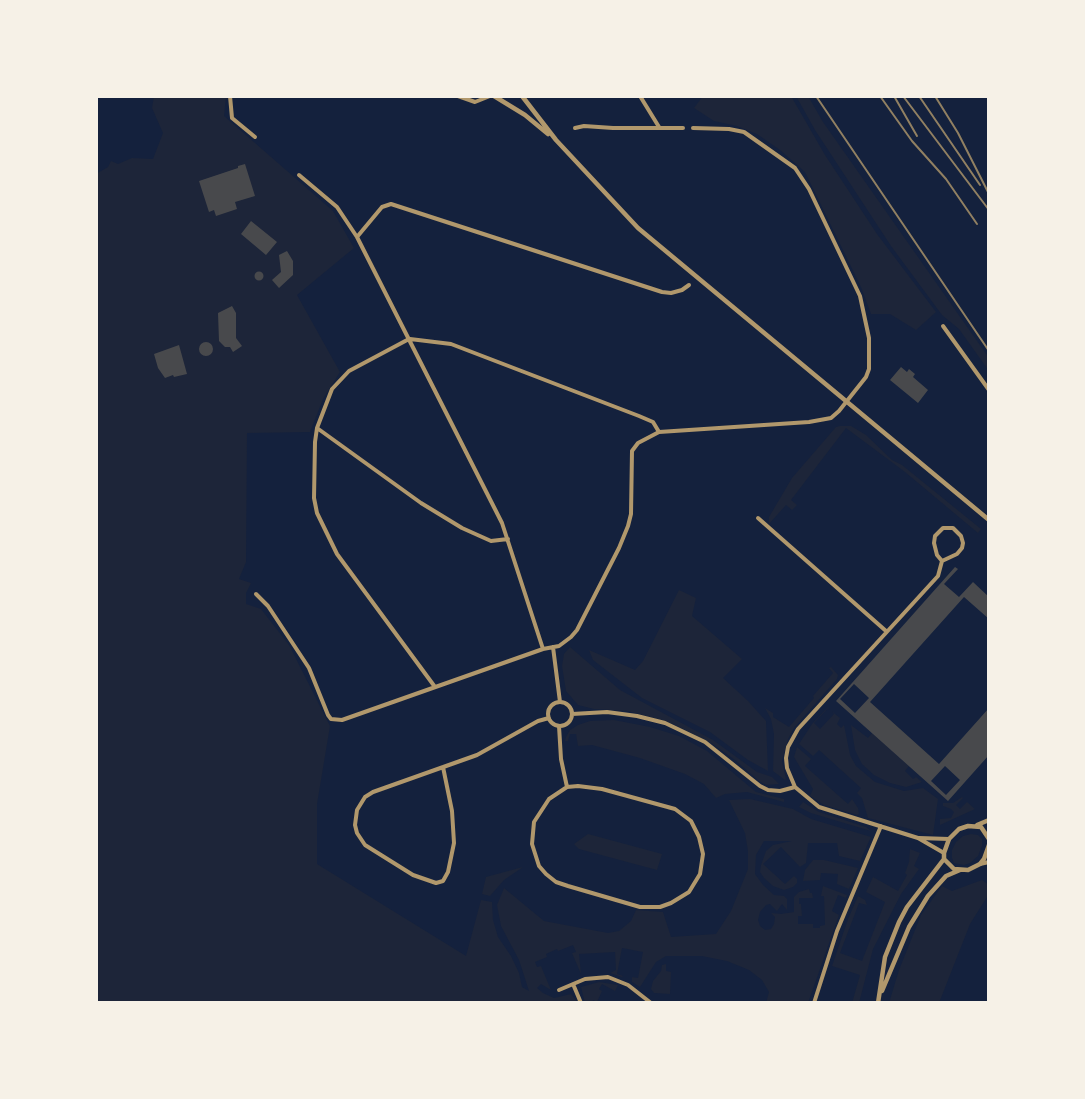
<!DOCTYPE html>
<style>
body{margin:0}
#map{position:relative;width:1085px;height:1099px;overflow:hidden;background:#14213d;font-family:"Alegreya Sans",sans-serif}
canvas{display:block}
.frame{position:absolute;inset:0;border:98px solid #f6f1e7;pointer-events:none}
</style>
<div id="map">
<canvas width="1085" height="1099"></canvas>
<div class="frame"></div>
</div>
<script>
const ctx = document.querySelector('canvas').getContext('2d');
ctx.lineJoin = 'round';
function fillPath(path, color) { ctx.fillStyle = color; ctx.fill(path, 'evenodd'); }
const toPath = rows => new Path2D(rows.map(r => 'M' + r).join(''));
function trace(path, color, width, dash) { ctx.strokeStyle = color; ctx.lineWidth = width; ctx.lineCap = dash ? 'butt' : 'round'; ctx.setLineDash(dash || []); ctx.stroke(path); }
fillPath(toPath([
 [154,96,226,96,224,116,333,211,354,248,297,295,340,372,323,399,310,432,247,433,246,562,239,579,251,583,246,593,246,604,261,609,289,645,330,726,317,804,317,864,466,956,481,900,492,902,493,920,498,937,511,956,519,973,522,987,529,991,519,960,501,926,497,905,504,888,544,921,608,933,619,931,631,921,636,910,663,912,671,937,716,934,731,911,748,869,748,851,745,833,729,800,750,799,793,809,811,819,871,837,860,861,839,856,837,843,808,843,806,863,800,867,781,847,763,864,785,884,794,876,797,879,797,883,793,887,784,890,773,886,764,878,760,872,761,865,766,851,773,845,792,841,764,841,756,855,755,874,763,885,774,895,784,896,787,899,787,910,782,904,777,911,770,904,766,905,760,912,758,920,760,926,765,930,771,929,774,924,775,917,771,913,781,914,794,912,794,897,799,892,809,889,810,893,812,893,813,898,799,898,799,904,801,904,802,916,798,916,798,924,813,924,813,928,820,928,820,926,825,925,824,896,821,896,823,886,847,895,846,898,838,895,832,911,839,915,808,1003,766,1003,769,992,762,980,749,970,727,961,702,956,666,956,656,962,640,987,632,982,632,977,638,978,643,952,622,948,617,974,623,976,622,977,610,973,616,970,615,952,579,954,581,974,572,953,576,952,573,945,558,951,557,949,546,954,547,957,535,962,537,967,541,966,551,990,541,984,537,988,543,993,554,998,571,994,578,1003,96,1003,96,174,108,167,111,161,118,164,132,158,153,159,163,133,152,108],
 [703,96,791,96,825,155,877,234,936,312,916,330,890,314,871,314,861,287,805,172,780,150,757,134,737,126,714,121,694,108],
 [796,96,808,96,823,122,989,358,989,371,959,329,942,315,891,246,815,130],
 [840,426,851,426,866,435,892,460,902,465,981,529,978,533,905,472,846,428,791,500,797,505,792,510,786,505,769,524,769,517,792,478,836,427],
 [679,590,696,598,692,616,742,659,723,678,748,701,766,721,768,771,748,760,710,732,642,698,593,660,589,650,635,670,643,661],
 [570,647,620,690,713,740,757,772,772,777,779,784,766,785,759,781,735,760,711,743,673,724,628,711,594,709,578,705,566,691,562,666,564,654],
 [831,667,838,675,837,679,794,728,788,739,782,761,786,779,785,780,773,771,774,734,771,719,765,708,773,713,773,717,789,727,814,698,813,696,833,673,829,668],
 [828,707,830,710,828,708,814,723,820,729,834,714,832,711,835,714,840,718,837,724,841,728,844,725,850,755,856,766,875,782,904,791,923,788,938,799,933,835,868,818,862,798,857,793,861,788,819,750,813,756,799,744,812,724],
 [614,720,650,727,679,736,707,751,756,792,784,799,784,802,747,792,725,794,716,798,704,784,685,774,640,758,592,745,578,746,576,734,570,734,568,741,565,741,566,737,570,730,578,725,590,721],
 [851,725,868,738,872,733,909,766,905,771,913,779,916,777,922,782,906,787,890,783,874,775,862,764,855,750],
 [797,747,811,759,805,766,848,804,852,799,858,808,859,814,857,815,824,805,810,796,813,789,794,757],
 [962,797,963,798,956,805,960,809,967,802,975,809,940,825,940,819,951,818,954,812,951,809,943,806,943,803,953,803],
 [803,802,819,812,866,827,871,831,811,813,799,807],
 [588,834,662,854,657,870,579,849,574,844],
 [971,834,978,835,982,839,982,846,978,856,970,863,964,865,954,863,952,858,952,850,956,842,963,836],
 [910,849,920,853,914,866,919,869,901,894,873,949,859,1003,852,1003,860,975,832,966,848,919,858,896,865,900,867,905,859,903,840,953,862,961,885,902,866,892,873,877,898,891,907,875,905,873,909,862],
 [813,860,824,860,858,868,849,889,837,884,838,874,821,873,820,880,803,881,805,870],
 [523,867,504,880,490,896,482,894,486,877],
 [982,880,989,885,989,897,987,897,970,924,939,1003,889,1003,899,970,921,915,942,886,952,891],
 [666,964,666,971,671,972,670,994,654,993,651,989,653,981,661,971,662,965],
 [599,982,618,985,615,991,602,984,599,989,602,991,597,1002,593,1000,592,1003,585,1003,581,987]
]), '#1d2539');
fillPath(toPath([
 [245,164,255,196,235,202,237,209,216,216,214,210,209,212,199,181,238,168,238,166],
 [251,221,277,242,266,255,241,234],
 [287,251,293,261,293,275,279,288,272,280,281,272,279,255],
 '254.5 276a4.5 4.5 0 1 1 9 0a4.5 4.5 0 1 1-9 0Z',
 [232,306,236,313,236,338,242,346,233,352,230,347,225,347,219,341,218,313],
 '199 349a7 7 0 1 1 14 0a7 7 0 1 1-14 0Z',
 [179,345,187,374,174,377,173,375,165,378,158,368,154,354],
 [901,367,907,372,909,369,915,374,913,377,928,390,918,403,890,380],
 [955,567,958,569,944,584,959,597,973,582,989,597,989,619,964,597,870,702,939,764,989,708,989,755,948,801,836,701],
 [854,684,869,698,855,713,840,699],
 [945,766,960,780,946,795,931,781]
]), '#48494c');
trace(toPath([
 [230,96,232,118,255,137],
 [458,96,475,102,490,96],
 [640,96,659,127],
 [575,128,584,126,613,128,683,128],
 [299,175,337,207,357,237,502,523,543,649],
 [357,237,382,207,391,204,662,292,671,293,682,290,689,285],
 [943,326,989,390],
 [409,339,349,371,332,389,317,428,315,442,314,498,317,513,337,554,435,687],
 [410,339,451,344,639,416,653,422,659,432],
 [317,428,421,503,462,528,491,541,508,539],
 [758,518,886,631],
 [942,561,957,554,962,548,963,543,961,536,953,528,943,528,935,536,934,543,937,555,942,561,938,576,798,729,788,747,786,758,787,768,795,787,819,807,918,838,944,853],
 [256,594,268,606,309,668,328,715,331,719,342,720,543,649,559,646,571,637,577,630,619,548,628,526,631,514,632,451,638,443,659,432,809,422,831,418,839,411,866,377,869,369,869,338,860,296,809,189,795,168,744,132,729,129,693,128],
 [553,647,560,702],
 '548 714a12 12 0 1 1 24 0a12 12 0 1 1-24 0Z',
 [572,714,607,712,637,716,665,723,705,742,760,786,768,790,780,791,795,787],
 [559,726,561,759,567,787],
 [443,767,452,811,454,843,448,872,443,881,436,883,413,875,365,845,357,833,355,825,357,810,365,797,373,792,477,755,538,721,549,718],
 [578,786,602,789,675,809,691,821,699,837,703,854,700,874,689,892,671,903,660,907,640,907,568,886,556,882,546,874,539,866,532,844,534,822,549,799,567,787,578,786],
 [919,838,949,839],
 [980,864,989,862],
 [573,984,581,1003],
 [559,990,585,979,608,977,628,985,651,1003],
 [814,1003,837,931,881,826]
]), '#b1986c', 4);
trace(toPath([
 [494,96,525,115,548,134],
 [522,96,556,140,638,228,989,520],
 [977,825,989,820],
 [989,839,981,827,968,826,959,829,949,839,944,853,944,859,954,869,968,870,980,864,984,859,989,845],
 [882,991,909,927,928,896,946,876,960,870],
 [878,1003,885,957,899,922,907,907,944,859]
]), '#b1986c', 4.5);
trace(toPath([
 [816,96,989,351],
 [880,96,912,141,946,179,977,224],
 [894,96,917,136],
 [903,96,989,210],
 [919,96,980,185],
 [935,96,958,133,989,194]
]), '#918062', 2);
</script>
